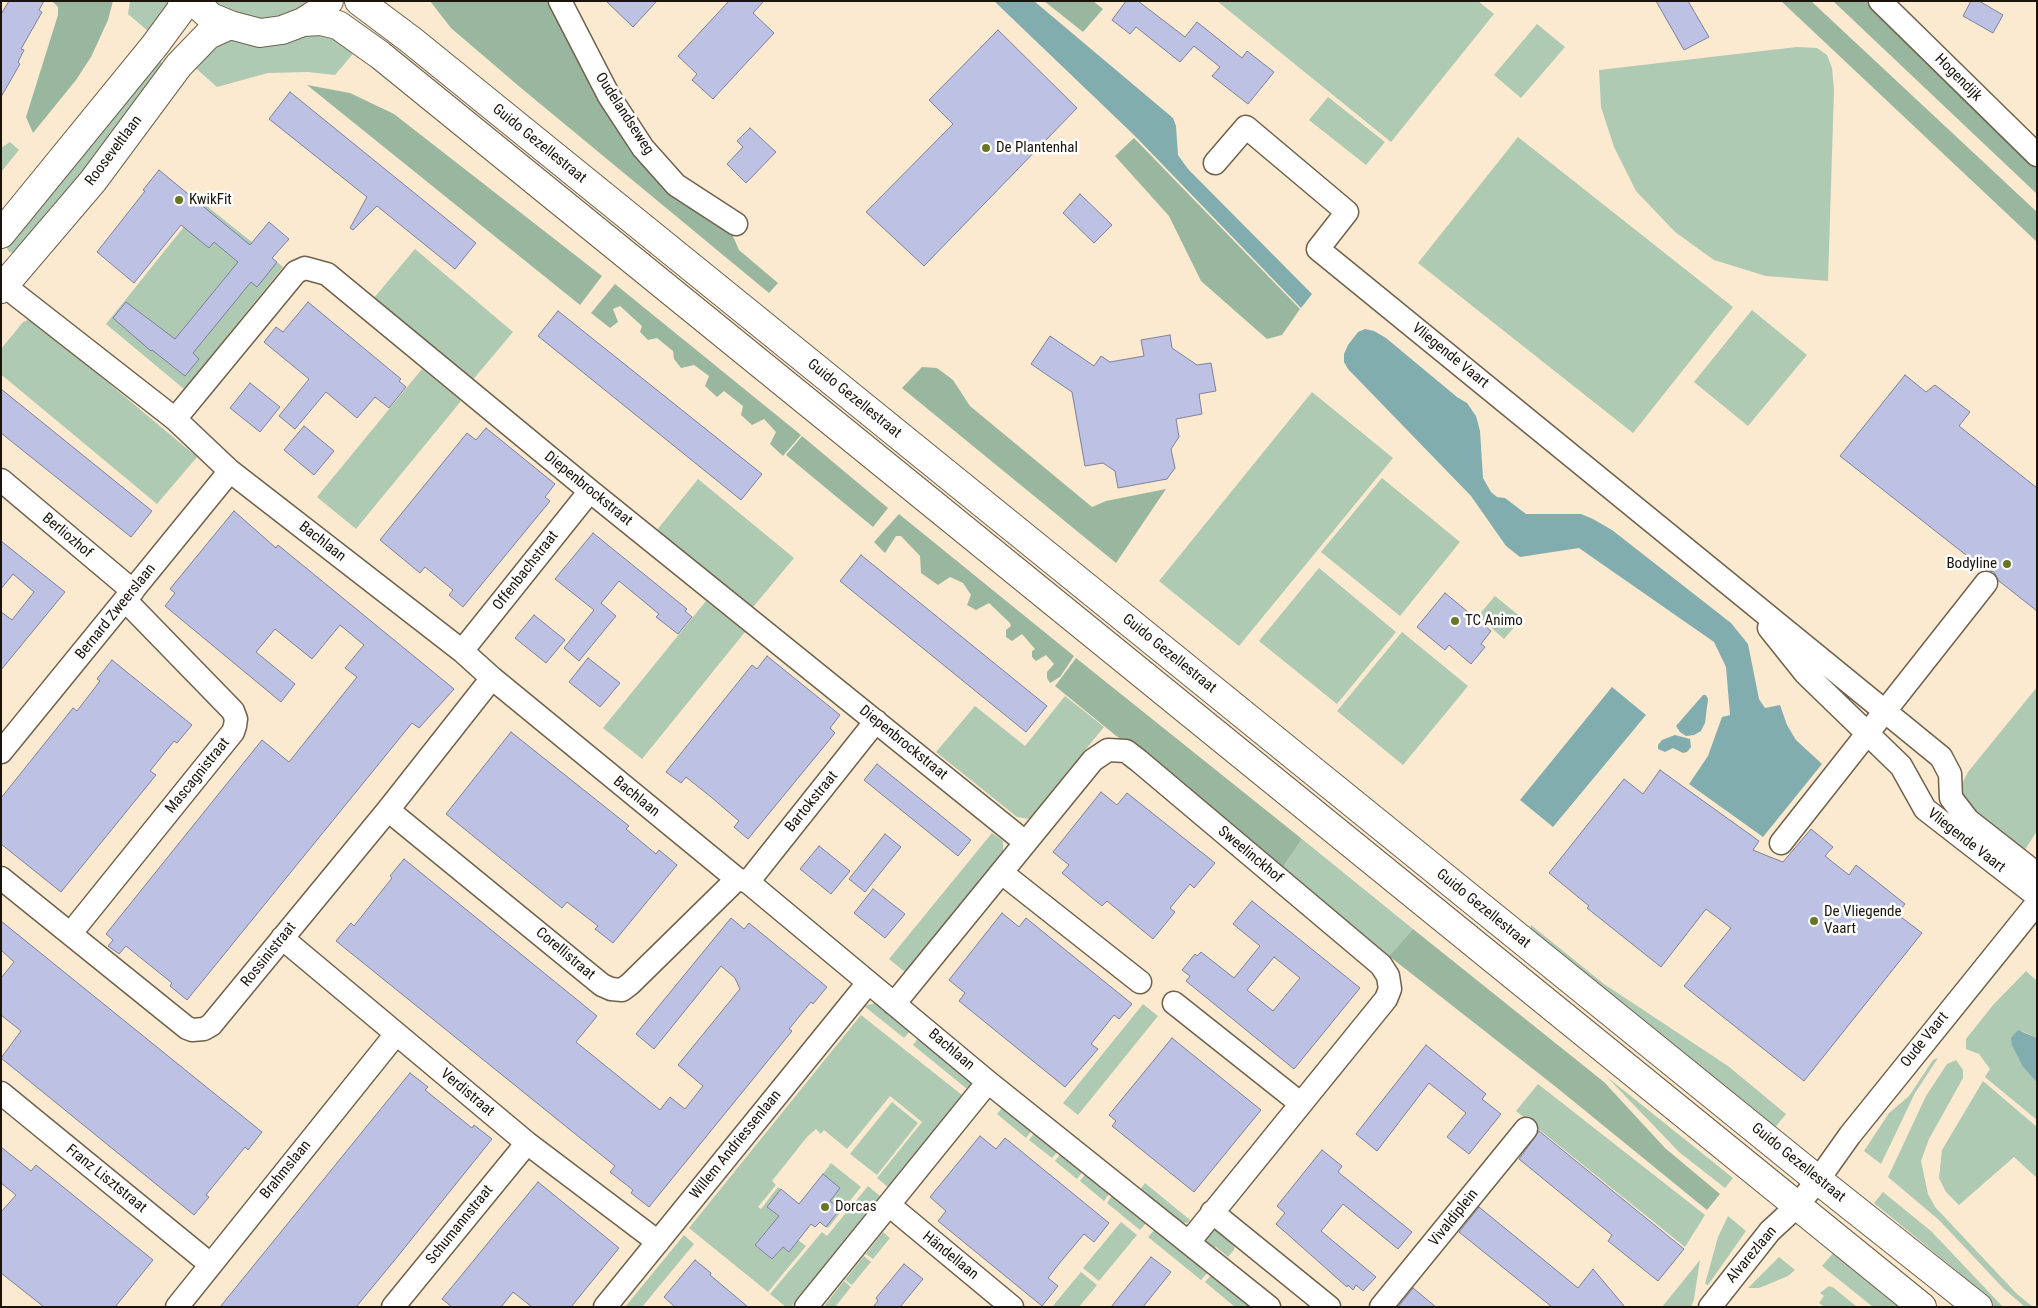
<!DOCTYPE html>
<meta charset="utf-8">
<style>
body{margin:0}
#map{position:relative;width:2038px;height:1308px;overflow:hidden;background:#fbe9d0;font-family:"Roboto Condensed",sans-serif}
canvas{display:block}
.frame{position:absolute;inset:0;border:2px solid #1a140b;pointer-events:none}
</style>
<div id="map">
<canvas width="2038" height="1308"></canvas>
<div class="frame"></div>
</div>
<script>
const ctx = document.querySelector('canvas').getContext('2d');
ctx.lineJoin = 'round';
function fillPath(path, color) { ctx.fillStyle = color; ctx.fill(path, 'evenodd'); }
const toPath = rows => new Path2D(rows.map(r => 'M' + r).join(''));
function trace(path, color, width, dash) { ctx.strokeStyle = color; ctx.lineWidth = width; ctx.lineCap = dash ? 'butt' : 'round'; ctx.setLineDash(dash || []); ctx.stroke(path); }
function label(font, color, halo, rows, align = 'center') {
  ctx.font = font + ' "Roboto Condensed",sans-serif'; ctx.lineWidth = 5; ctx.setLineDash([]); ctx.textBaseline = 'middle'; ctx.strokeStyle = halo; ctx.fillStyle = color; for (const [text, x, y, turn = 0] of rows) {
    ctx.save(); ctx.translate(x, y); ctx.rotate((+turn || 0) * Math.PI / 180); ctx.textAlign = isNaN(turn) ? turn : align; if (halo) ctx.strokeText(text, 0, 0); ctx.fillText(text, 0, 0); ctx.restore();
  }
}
fillPath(toPath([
 [130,1,175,1,155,37,128,14],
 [207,1,316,1,294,16,267,22,240,20],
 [1217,1,1478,1,1494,14,1391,142],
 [1537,24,1565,47,1521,98,1494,75],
 [313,29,358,48,335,75,308,72,268,73,217,87,190,63,212,41],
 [1797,47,1817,48,1827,55,1832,68,1834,90,1828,281,1766,276,1714,260,1675,232,1636,191,1614,147,1601,107,1599,70],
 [157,59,169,68,17,253,9,252,6,246],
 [1328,97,1385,142,1366,165,1309,120],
 [1518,137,1733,307,1633,433,1418,263],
 [10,142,19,150,1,172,1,148],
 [203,203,283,267,184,389,106,324],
 [415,249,513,332,471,382,373,299],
 [1752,310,1807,355,1748,426,1694,382],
 [28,320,33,320,197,457,157,504,3,376,1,377,1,349,23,322],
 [422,369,461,401,356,529,317,497],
 [1312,392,1393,458,1239,646,1159,581],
 [1382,478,1460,542,1400,616,1321,552],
 [698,479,794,558,753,607,657,530],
 [1319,568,1396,632,1337,704,1259,641],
 [1495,596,1522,618,1504,639,1478,616],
 [706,601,745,632,642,759,603,728],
 [1402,632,1468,686,1403,765,1337,711],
 [2037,687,2037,831,2021,856,1976,820,1959,790,1968,772],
 [1065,696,1104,727,1029,819,1017,817,936,752,975,706,1025,746],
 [992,833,1003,841,1003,852,905,972,889,959],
 [1302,839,1413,929,1389,956,1281,870],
 [1531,925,1604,984,1728,1066,1786,1114,1773,1130,1531,934],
 [2026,971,2037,981,2037,1038,2022,1031,2023,1067,2037,1083,2037,1120,1985,1077,1990,1069,1979,1054,1966,1049,1966,1039,1993,1005],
 [875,1003,911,1030,904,1038,864,1006],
 [1143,1004,1158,1016,1078,1115,1063,1103],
 [861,1015,962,1095,888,1187,877,1178,922,1122,890,1096,847,1149,824,1130,821,1134,816,1129,807,1137,772,1181,776,1185,758,1207,761,1209,778,1187,781,1189,767,1207,785,1221,774,1222,755,1245,772,1259,783,1247,789,1252,798,1240,806,1246,768,1292,689,1228],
 [919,1037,970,1077,973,1085,972,1093,913,1045],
 [1938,1058,1915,1093,1881,1164,1864,1151,1889,1113,1909,1096,1933,1060],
 [1956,1060,1963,1070,1963,1078,1929,1139,1921,1161,1928,1194,1935,1207,2017,1294,2033,1307,2025,1307,2003,1288,1939,1220,1888,1177,1926,1096,1947,1064],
 [1607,1077,1733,1178,1725,1188,1679,1152],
 [1983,1081,2037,1127,2037,1178,2014,1157,1959,1205,1946,1192,1939,1178,1942,1150],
 [1538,1084,1705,1215,1685,1247,1516,1111],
 [892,1102,918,1123,877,1175,850,1154],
 [1004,1105,1033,1129,1026,1138,997,1114],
 [1036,1131,1059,1150,1052,1158,1029,1140],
 [1062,1152,1084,1170,1077,1179,1055,1161],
 [831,1163,861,1187,828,1228,826,1227,840,1210,830,1201,823,1174],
 [1087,1172,1110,1192,1104,1201,1080,1181],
 [1145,1183,1190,1220,1187,1223,1178,1222,1140,1190],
 [868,1186,880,1196,791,1307,786,1307,770,1294,822,1232,827,1236],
 [1883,1192,1931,1231,2003,1307,1992,1307,1958,1272,1874,1203],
 [1113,1194,1147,1222,1140,1230,1107,1203],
 [1728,1216,1746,1231,1708,1285,1705,1284,1718,1237],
 [1121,1222,1137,1235,1099,1281,1083,1268],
 [1155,1229,1209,1271,1201,1280,1148,1237],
 [1217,1229,1235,1244,1234,1250,1228,1257,1216,1247,1214,1249,1206,1241,1205,1237,1212,1230],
 [883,1232,890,1238,873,1259,866,1254],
 [684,1235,694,1244,642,1307,625,1307],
 [1835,1251,1905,1307,1873,1307,1822,1266],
 [864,1256,871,1262,852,1285,845,1280],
 [1779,1257,1795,1270,1788,1276,1759,1288,1748,1288],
 [1700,1260,1694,1299,1691,1307,1662,1307],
 [1081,1272,1097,1285,1079,1307,1052,1307],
 [1212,1274,1252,1307,1235,1307,1205,1282],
 [844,1281,851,1287,835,1307,827,1307,825,1305],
 [1829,1286,1834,1288,1857,1307,1824,1307,1819,1303,1824,1296,1820,1293]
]), '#aecab3');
fillPath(toPath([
 [52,1,113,1,108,20,91,57,76,80,33,133,26,117,58,15,58,7],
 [430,1,547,1,593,90,631,147,732,234,739,250,778,283,769,293,521,88,451,28],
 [1044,1,1093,1,1103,9,1083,32],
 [1781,1,1811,1,2037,212,2037,242],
 [1833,1,1870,1,2037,162,2037,194],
 [307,85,350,93,394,114,602,276,580,305],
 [1134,138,1300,309,1282,335,1267,339,1201,281,1169,216,1115,156],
 [615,284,801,435,783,456,770,444,776,432,764,419,752,425,741,415,743,406,724,391,717,397,705,386,709,376,694,365,681,368,674,359,673,351,657,338,648,340,640,332,642,326,620,306,613,309,618,322,610,328,591,313],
 [922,367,937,368,953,380,970,406,1092,507,1106,501,1166,489,1116,563,902,388],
 [802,436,888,508,873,527,786,455],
 [899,514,1074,656,1060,677,1050,683,1047,678,1047,672,1054,664,1046,655,1036,661,1032,657,1032,651,1035,649,1022,634,1012,641,1006,637,1006,630,1011,626,1010,623,989,603,976,610,967,605,971,595,963,583,950,577,938,585,921,573,920,556,901,536,896,536,885,553,874,542],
 [1076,658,1302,839,1281,870,1055,686],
 [1413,929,1604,1082,1665,1148,1720,1194,1707,1210,1556,1087,1389,956]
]), '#99b79f');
fillPath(toPath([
 [994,1,1034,1,1173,118,1176,126,1178,155,1188,169,1312,294,1301,308,1135,136],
 [1365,329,1374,331,1386,338,1457,397,1467,403,1476,416,1480,431,1483,478,1491,492,1497,497,1505,498,1526,514,1581,514,1593,519,1612,530,1731,623,1748,644,1759,699,1765,708,1780,705,1787,725,1796,740,1822,764,1763,837,1689,784,1708,756,1722,717,1730,715,1726,667,1714,642,1579,548,1520,557,1506,546,1471,496,1348,369,1344,362,1344,354,1348,345,1358,332],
 [1612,687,1646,715,1553,827,1520,800],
 [1703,695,1706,695,1708,699,1705,723,1701,731,1694,735,1686,736,1680,732,1676,726],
 [1675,735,1690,739,1691,747,1687,752,1683,753,1673,748,1665,752,1658,749,1658,745,1662,740],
 [2018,1030,2037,1038,2037,1083,2023,1067,2012,1045,2011,1038]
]), '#81adaf');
const building = toPath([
 [9,1,44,1,39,10,42,12,21,49,24,50,18,62,20,64,1,97,1,14,9,1],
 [606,1,657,1,633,27,606,1],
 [729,1,764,1,753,13,774,33,713,99,692,80,697,74,678,56,729,1],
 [1126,1,1138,1,1185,37,1197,22,1242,58,1247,51,1274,72,1248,104,1212,76,1220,67,1194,46,1180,62,1136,27,1130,34,1112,20,1126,1],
 [1656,1,1688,1,1709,37,1684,50,1656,1],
 [1971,1,1979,1,2003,15,1993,33,1963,16,1971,1],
 [998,30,1077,108,924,266,866,212,953,124,929,100,998,30],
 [290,92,476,243,455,269,377,206,353,230,350,228,367,197,269,119,290,92],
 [750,128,776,152,746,183,727,164,743,147,737,141,750,128],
 [159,170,250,245,269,222,289,239,272,258,277,262,262,281,257,287,251,282,193,353,199,359,185,376,152,350,151,351,113,318,126,302,175,339,238,262,214,242,209,248,181,225,134,283,97,252,145,191,143,190,159,170],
 [1080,194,1112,225,1094,243,1063,213,1080,194],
 [308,302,401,379,399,381,406,387,389,408,375,397,357,418,326,392,295,429,279,416,309,379,264,342,276,327,283,332,308,302],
 [558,311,762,474,741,500,538,336,558,311],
 [1170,335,1172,348,1197,365,1211,363,1216,391,1199,394,1202,414,1176,419,1179,437,1171,449,1175,468,1167,479,1118,488,1115,471,1103,463,1085,466,1072,392,1031,364,1050,336,1094,366,1101,356,1110,362,1144,356,1141,340,1170,335],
 [1905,375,1926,392,1935,385,1970,412,1959,426,2037,488,2037,611,1999,581,1994,572,1985,570,1840,456,1905,375],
 [250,383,280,407,260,432,230,408,250,383],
 [1,389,152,511,131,537,1,433,1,389],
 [304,426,334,451,314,475,284,450,304,426],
 [486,428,555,484,545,497,550,501,463,607,449,595,453,590,425,567,420,573,380,540,467,433,476,440,486,428],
 [234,511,276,548,278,545,454,689,419,728,412,723,187,1000,170,986,172,983,126,946,119,954,108,946,113,940,106,934,262,740,289,762,357,677,345,668,364,645,340,625,312,659,275,629,256,652,295,684,281,702,165,606,175,593,170,589,234,511],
 [593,533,687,609,685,611,692,617,678,634,656,617,659,614,619,581,601,603,616,616,579,661,564,648,594,610,555,579,593,533],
 [1,541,65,592,1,670,1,612,12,620,34,592,13,574,1,589,1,541],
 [861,555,1047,706,1026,732,840,581,861,555],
 [1445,593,1491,631,1481,644,1485,647,1471,664,1449,645,1445,650,1417,627,1445,593],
 [534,615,565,640,546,663,515,638,534,615],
 [767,656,840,715,830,728,835,733,748,839,734,827,739,821,711,797,686,777,681,783,666,772,752,665,757,669,767,656],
 [588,658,620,683,600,707,569,682,588,658],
 [112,660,192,725,177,743,174,741,150,771,156,775,61,892,1,844,1,798,73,708,77,711,100,681,97,679,112,660],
 [511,732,629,826,626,829,656,854,659,850,677,865,613,943,595,929,598,926,567,902,562,908,446,814,511,732],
 [877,764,971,840,958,856,864,780,877,764],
 [1660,770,1759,841,1753,850,1770,857,1783,862,1811,829,1833,847,1825,856,1849,875,1856,865,1905,904,1897,914,1922,933,1804,1081,1684,986,1731,928,1706,909,1661,967,1587,908,1589,906,1549,873,1624,779,1643,794,1660,770],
 [1101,792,1117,805,1127,793,1215,863,1194,888,1190,884,1170,908,1175,912,1153,939,1113,906,1107,901,1102,906,1062,873,1069,865,1053,852,1101,792],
 [885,834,901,847,865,892,849,879,885,834],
 [819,846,850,871,831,894,800,869,819,846],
 [404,859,597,1016,576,1042,660,1110,670,1097,685,1109,703,1086,678,1065,740,989,735,978,721,966,654,1049,636,1034,731,918,744,929,749,923,827,987,813,1004,811,1002,789,1029,792,1031,649,1207,631,1193,633,1190,610,1172,615,1166,336,941,351,923,354,926,392,878,390,876,404,859],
 [873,889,905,914,885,938,854,913,873,889],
 [1252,901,1360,988,1294,1069,1186,981,1190,976,1182,970,1195,954,1197,956,1201,952,1234,978,1260,946,1233,924,1252,901],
 [1274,957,1300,978,1273,1011,1247,990,1274,957],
 [1002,913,1019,927,1026,918,1132,1004,1119,1019,1114,1015,1091,1044,1098,1049,1065,1087,959,1001,965,993,949,980,1002,913],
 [1,921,262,1132,248,1150,245,1147,206,1195,209,1197,194,1215,1,1058,21,1031,1,1015,1,978,14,962,1,950,1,921],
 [1172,1038,1261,1110,1194,1192,1112,1126,1116,1121,1109,1115,1172,1038],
 [1426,1045,1486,1094,1482,1099,1501,1114,1469,1154,1447,1137,1466,1113,1429,1083,1377,1151,1356,1134,1426,1045],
 [410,1073,428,1087,425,1090,472,1128,474,1125,492,1139,398,1256,356,1307,220,1307,410,1073],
 [1539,1131,1684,1249,1658,1281,1608,1241,1612,1235,1519,1159,1539,1131],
 [980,1136,996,1149,1005,1138,1109,1223,1094,1242,1084,1234,1058,1265,1048,1278,1058,1286,1042,1306,938,1221,946,1211,930,1197,980,1136],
 [1,1147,31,1171,36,1165,153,1260,115,1307,44,1307,1,1273,1,1212,16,1195,1,1183,1,1147],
 [1322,1150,1342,1166,1338,1172,1412,1232,1398,1249,1343,1204,1321,1231,1376,1277,1363,1291,1356,1285,1353,1290,1348,1285,1347,1287,1276,1224,1285,1213,1277,1206,1322,1150],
 [823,1174,840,1188,830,1201,840,1209,826,1227,820,1222,815,1227,811,1224,789,1252,783,1247,772,1259,755,1245,779,1216,767,1207,781,1189,799,1204,823,1174],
 [538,1182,619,1248,571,1307,532,1307,513,1292,501,1307,452,1307,442,1299,538,1182],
 [1479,1207,1578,1288,1593,1269,1625,1307,1552,1307,1459,1232,1479,1207],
 [1151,1257,1171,1272,1143,1307,1111,1307,1151,1257],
 [695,1260,711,1273,710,1275,748,1307,675,1307,664,1297,695,1260],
 [904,1264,923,1279,900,1307,873,1307,878,1301,876,1298,904,1264],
 [1413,1288,1436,1307,1398,1307,1413,1288]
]);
fillPath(building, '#bdc1e3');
trace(building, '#7e819a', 1);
const minor = toPath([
 [560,1,609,96,643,148,676,185,736,224],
 [1880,1,2037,155],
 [1215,163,1246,127,1347,212,1318,249,1941,757,1950,774,1951,798,1968,820,2037,874],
 [1,283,175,419,230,471,462,651,492,678,737,879,748,882,988,1082,1269,1307],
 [175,419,296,272,305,268,327,274,590,491,1025,842],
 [1,480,133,591],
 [1769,628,1805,673,1901,766,1925,809,2037,896],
 [462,651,590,491],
 [1,752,230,471],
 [388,810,602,985,611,989,622,990,630,984,737,879],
 [1781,843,1986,583],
 [1002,873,1140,982],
 [1,878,187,1028,192,1030,204,1029,211,1025,388,810,492,678],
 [748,882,876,721],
 [71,933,233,732,235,726,236,719,233,711,125,600],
 [282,938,527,1143,658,1242],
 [1174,1003,1300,1103],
 [894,1004,1093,760,1108,750,1126,751,1139,761,1381,965,1388,976,1390,989,1386,999,1189,1242],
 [1,1093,210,1264],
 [889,1205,1012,1307],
 [1212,1212,1329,1307],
 [177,1307,396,1034],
 [393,1307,527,1143],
 [605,1307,868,983],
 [806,1307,988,1082],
 [1381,1307,1526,1129],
 [1710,1307,1770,1231,1796,1207,1818,1180,1850,1135,2037,903]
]);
const major = toPath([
 [193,1,211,17,230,25,260,33,282,30,303,22,322,10,329,1],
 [359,1,411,40,1818,1180,1978,1307],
 [303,22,321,21,338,25,380,55,1922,1307],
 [1,234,155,45,180,11,184,1],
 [1,289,93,181,179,65,208,35,230,25]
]);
trace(minor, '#70614b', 25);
trace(major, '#70614b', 30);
trace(minor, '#fff', 22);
trace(major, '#fff', 28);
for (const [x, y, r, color] of [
 [986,148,5,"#657624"],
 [179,200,5,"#657624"],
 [2007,564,5,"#657624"],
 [1455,621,5,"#657624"],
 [1814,921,5,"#657624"],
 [825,1207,5,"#657624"]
]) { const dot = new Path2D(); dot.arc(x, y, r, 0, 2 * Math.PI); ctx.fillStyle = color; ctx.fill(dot); trace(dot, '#fff', 2); }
label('15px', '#1a140b', '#fff', [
 ["Hogendijk",1958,78,45],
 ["Oudelandseweg",624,114,57],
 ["Guido Gezellestraat",539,144,39],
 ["Rooseveltlaan",114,151,-53],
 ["Vliegende Vaart",1450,356,39],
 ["Guido Gezellestraat",854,399,39],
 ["Diepenbrockstraat",588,489,39],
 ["Berliozhof",67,536,40],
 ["Bachlaan",322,542,38],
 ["Offenbachstraat",526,571,-52],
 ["Bernard Zweerslaan",116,612,-51],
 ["Guido Gezellestraat",1169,654,39],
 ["Diepenbrockstraat",903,743,39],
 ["Mascagnistraat",198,776,-51],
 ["Bachlaan",636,797,39],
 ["Bartokstraat",812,802,-51],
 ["Vliegende Vaart",1966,841,38],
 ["Sweelinckhof",1250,855,40],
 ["Guido Gezellestraat",1483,909,39],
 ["Corellistraat",565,954,40],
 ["Rossinistraat",269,955,-51],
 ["Oude Vaart",1925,1040,-51],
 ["Bachlaan",951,1050,40],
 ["Verdistraat",467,1093,40],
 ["Willem Andriessenlaan",736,1145,-51],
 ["Guido Gezellestraat",1798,1163,39],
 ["Brahmslaan",286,1170,-51],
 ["Franz Lisztstraat",106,1179,39],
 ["Vivaldiplein",1454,1218,-51],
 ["Schumannstraat",460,1225,-51],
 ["Alvarezlaan",1752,1255,-50],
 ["Händellaan",950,1256,39]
]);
label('15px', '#1a140b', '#fff', [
 ["De Plantenhal",996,148],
 ["KwikFit",189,200],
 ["Bodyline",1997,564,"right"],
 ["TC Animo",1465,621],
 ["De Vliegende",1824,912],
 ["Vaart",1824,929],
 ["Dorcas",835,1207]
], 'left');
</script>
